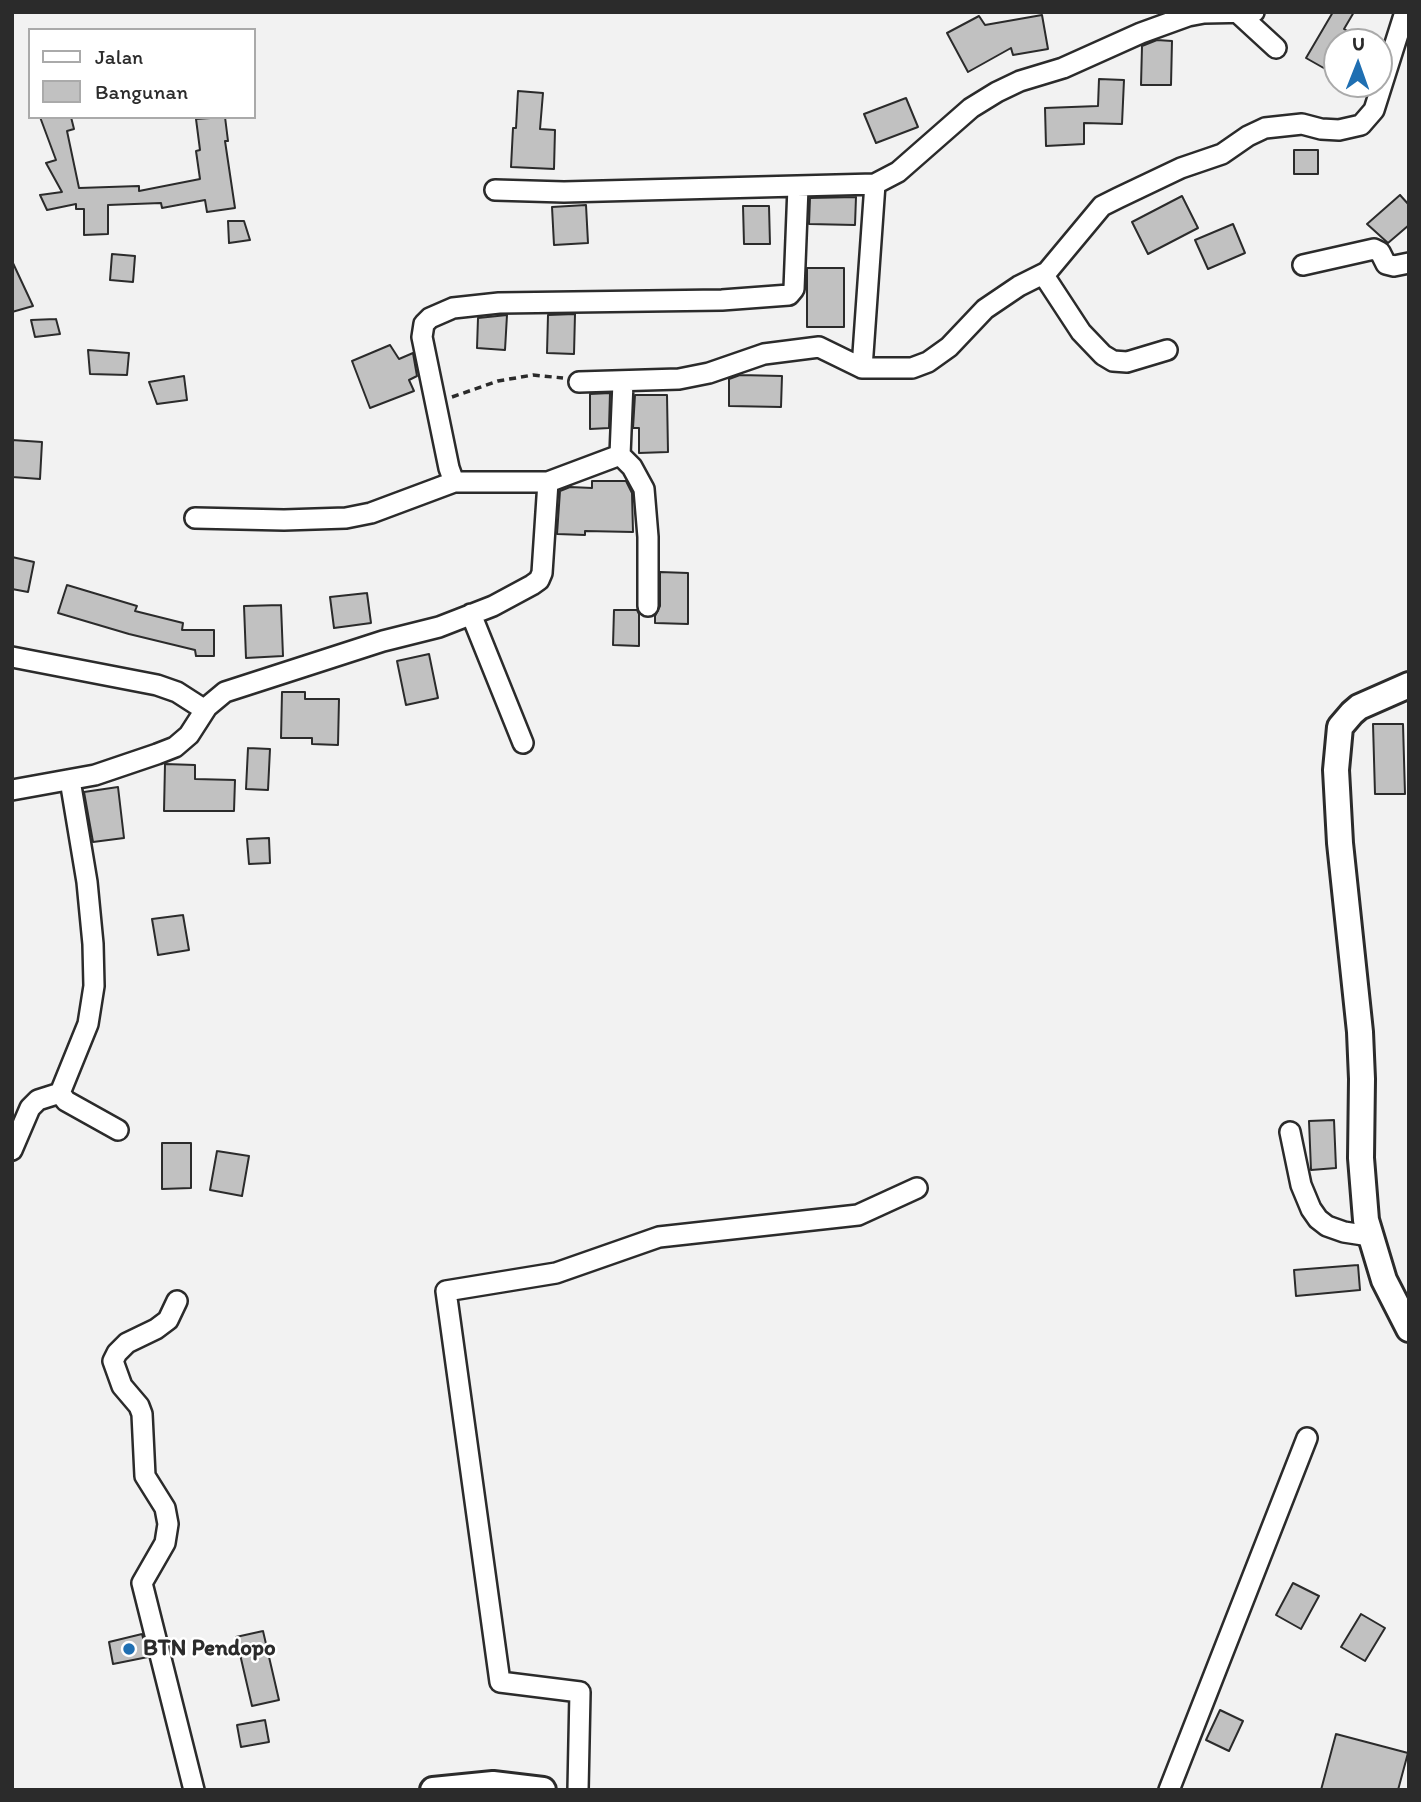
<!DOCTYPE html>
<style>
body{margin:0}
#map{position:relative;width:1421px;height:1802px;overflow:hidden;background:#f2f2f2;font-family:Itim,sans-serif}
canvas{display:block}
.frame{position:absolute;inset:0;border:14px solid #2b2b2b;pointer-events:none}
.legend{position:absolute;left:28px;top:28px;width:228px;height:91px;box-sizing:border-box;background:#fff;border:2px solid #aaa;margin:0;padding:9px 12px;list-style:none;font-size:21px;color:#2b2b2b}
.legend li{display:flex;align-items:center;gap:14px;height:35px}
.legend b{width:35px;border:2px solid #aaa}
.north{position:absolute;left:1323px;top:28px;width:70px;height:70px;box-sizing:border-box;background:#fff;border:2px solid #aaa;border-radius:50%;rotate:1deg;font-size:19px;font-weight:700;line-height:28px;text-align:center;color:#2b2b2b}
.north::after{content:'';display:block;margin:auto;width:24px;height:32px;background:#1f6fb2;clip-path:polygon(50% 0,100% 100%,50% 72%,0 100%)}
</style>
<div id="map">
<canvas width="1421" height="1802"></canvas>
<div class="frame"></div>
<ul class="legend">
<li><b style="height:9px;background:#fff"></b>Jalan</li>
<li><b style="height:19px;background:#c1c1c1"></b>Bangunan</li>
</ul>
<div class="north">U</div>
</div>
<script>
const ctx = document.querySelector('canvas').getContext('2d');
ctx.lineJoin = 'round';
function fillPath(path, color) { ctx.fillStyle = color; ctx.fill(path, 'evenodd'); }
const toPath = rows => new Path2D(rows.map(r => 'M' + r).join(''));
function trace(path, color, width, dash) { ctx.strokeStyle = color; ctx.lineWidth = width; ctx.lineCap = dash ? 'butt' : 'round'; ctx.setLineDash(dash || []); ctx.stroke(path); }
function label(font, color, halo, rows, align = 'center') {
  ctx.font = font + ' Itim,sans-serif'; ctx.lineWidth = 5; ctx.setLineDash([]); ctx.textBaseline = 'middle'; ctx.strokeStyle = halo; ctx.fillStyle = color; for (const [text, x, y, turn = 0] of rows) {
    ctx.save(); ctx.translate(x, y); ctx.rotate((+turn || 0) * Math.PI / 180); ctx.textAlign = isNaN(turn) ? turn : align; if (halo) ctx.strokeText(text, 0, 0); ctx.fillText(text, 0, 0); ctx.restore();
  }
}
const building = toPath([
 [1333,12,1354,12,1344,29,1367,42,1337,42,1337,57,1329,71,1306,58,1333,12],
 [1042,15,1048,49,1013,55,1011,48,968,72,947,33,979,16,985,25,1042,15],
 [1157,40,1172,41,1171,85,1141,85,1142,46,1157,40],
 [1099,79,1124,80,1122,124,1084,123,1084,144,1046,146,1045,108,1098,106,1099,79],
 [518,91,543,93,540,129,555,130,554,169,511,167,513,128,516,128,518,91],
 [906,98,918,127,876,143,864,114,906,98],
 [40,117,71,117,74,129,67,131,79,188,139,186,139,191,200,179,196,151,200,150,196,119,225,117,228,141,225,141,235,208,207,212,205,200,162,208,161,203,108,205,108,234,84,235,84,209,76,209,76,204,47,210,40,195,62,192,46,163,56,160,40,117],
 [1294,150,1318,150,1318,174,1294,174,1294,150],
 [1400,195,1409,205,1409,225,1388,243,1367,224,1400,195],
 [1182,196,1198,228,1148,254,1132,222,1182,196],
 [856,197,855,225,809,224,810,198,856,197],
 [586,205,588,243,554,245,552,207,586,205],
 [743,206,769,206,770,244,744,244,743,206],
 [228,221,244,221,250,240,229,243,228,221],
 [1233,224,1245,253,1208,269,1195,240,1233,224],
 [112,254,135,256,133,282,110,280,112,254],
 [12,261,33,306,12,312,12,261],
 [807,268,844,268,844,327,807,327,807,268],
 [575,314,574,354,547,353,548,315,575,314],
 [507,315,505,350,477,348,478,318,507,315],
 [56,319,60,334,35,337,31,320,56,319],
 [390,345,399,359,413,353,417,376,409,380,414,391,370,408,352,361,390,345],
 [88,350,129,353,127,375,90,374,88,350],
 [740,375,782,376,781,407,729,406,729,379,740,375],
 [184,376,187,400,157,404,149,382,184,376],
 [610,393,609,428,590,429,590,394,610,393],
 [635,395,667,395,668,452,639,453,639,428,633,428,635,395],
 [12,440,42,442,40,479,12,477,12,440],
 [592,481,626,481,632,493,633,532,585,531,585,535,557,534,560,491,570,487,592,488,592,481],
 [12,557,34,562,28,592,12,589,12,557],
 [660,572,688,573,688,624,655,623,655,616,660,606,660,572],
 [67,585,137,606,135,611,183,623,182,630,214,630,214,656,196,656,195,650,129,634,58,613,67,585],
 [367,593,371,623,334,628,330,597,367,593],
 [281,605,283,656,246,658,244,606,281,605],
 [614,610,637,610,639,614,639,646,613,645,614,610],
 [429,654,438,698,406,705,397,661,429,654],
 [282,692,305,692,305,699,339,699,338,745,312,744,312,738,281,738,282,692],
 [1373,724,1403,724,1405,794,1375,794,1373,724],
 [248,748,270,749,268,790,246,789,248,748],
 [165,764,195,765,195,779,235,780,234,811,164,811,165,764],
 [118,787,124,838,93,842,84,792,118,787],
 [269,838,270,863,249,864,247,839,269,838],
 [183,915,189,950,158,955,152,919,183,915],
 [1334,1120,1336,1168,1311,1170,1309,1121,1334,1120],
 [162,1143,191,1143,191,1188,162,1189,162,1143],
 [217,1151,249,1156,242,1196,210,1190,217,1151],
 [1358,1265,1360,1290,1296,1296,1294,1270,1358,1265],
 [1293,1583,1319,1596,1301,1629,1276,1615,1293,1583],
 [1361,1614,1385,1628,1365,1661,1341,1647,1361,1614],
 [263,1631,279,1700,252,1706,236,1637,263,1631],
 [142,1634,148,1657,113,1664,109,1642,142,1634],
 [1220,1710,1243,1721,1229,1751,1206,1740,1220,1710],
 [265,1720,269,1742,241,1747,237,1725,265,1720],
 [1336,1734,1408,1753,1398,1790,1321,1790,1336,1734]
]);
fillPath(building, '#c1c1c1');
trace(building, '#2b2b2b', 2);
const minor = toPath([
 [1239,14,1276,48],
 [495,190,564,192,875,184,898,172,971,108,997,92,1020,81,1063,68,1141,33,1188,16,1204,13,1254,12],
 [1303,265,1374,249,1380,252,1386,264,1394,266,1409,263],
 [1043,274,1081,332,1103,355,1113,361,1127,362,1167,350],
 [862,368,912,368,928,362,949,347,985,309,1019,286,1047,272,1102,206,1118,198,1181,168,1222,154,1248,136,1265,128,1302,124,1321,129,1339,130,1361,125,1374,110,1405,12],
 [579,382,679,379,709,373,764,354,819,347,862,368,875,184],
 [620,455,632,467,644,489,648,537,648,606],
 [548,482,454,482,449,468,422,337,424,324,430,318,453,308,499,303,722,300,789,295,794,289,798,187],
 [195,518,284,520,346,518,371,513,454,482],
 [471,614,523,743],
 [12,657,157,685,177,692,205,710],
 [70,780,87,882,93,944,94,986,88,1024,60,1093,66,1101,118,1130],
 [12,790,95,775,157,754,175,747,189,735,207,707,225,692,383,641,439,627,493,606,532,585,539,580,542,573,548,482,620,455,623,382],
 [1290,1132,1301,1185,1311,1209,1318,1219,1327,1226,1344,1232,1370,1236],
 [12,1150,30,1108,38,1100,60,1093],
 [177,1301,168,1320,156,1329,127,1343,117,1353,113,1361,122,1386,139,1406,142,1414,145,1476,165,1508,168,1524,165,1543,142,1583,194,1790],
 [578,1790,580,1692,500,1682,446,1291,556,1273,659,1237,858,1215,917,1188],
 [1169,1790,1307,1438]
]);
const tertiary = toPath([
 [1409,685,1359,707,1352,713,1340,727,1336,770,1340,843,1360,1032,1362,1079,1361,1158,1366,1220,1384,1280,1409,1329],
 [433,1790,493,1784,543,1790]
]);
trace(minor, '#2b2b2b', 24);
trace(tertiary, '#2b2b2b', 30);
trace(toPath([
 [452,397,498,381,533,375,563,378]
]), '#2b2b2b', 3.5, [7, 5]);
trace(minor, '#fff', 19);
trace(tertiary, '#fff', 24);
for (const [x, y, r, color] of [
 [129,1649,7,"#1f6fb2"]
]) { const dot = new Path2D(); dot.arc(x, y, r, 0, 2 * Math.PI); ctx.fillStyle = color; ctx.fill(dot); trace(dot, '#fff', 2.5); }
label('bold 23px', '#2b2b2b', '#fff', [
 ["BTN Pendopo",143,1649]
], 'left');
</script>
